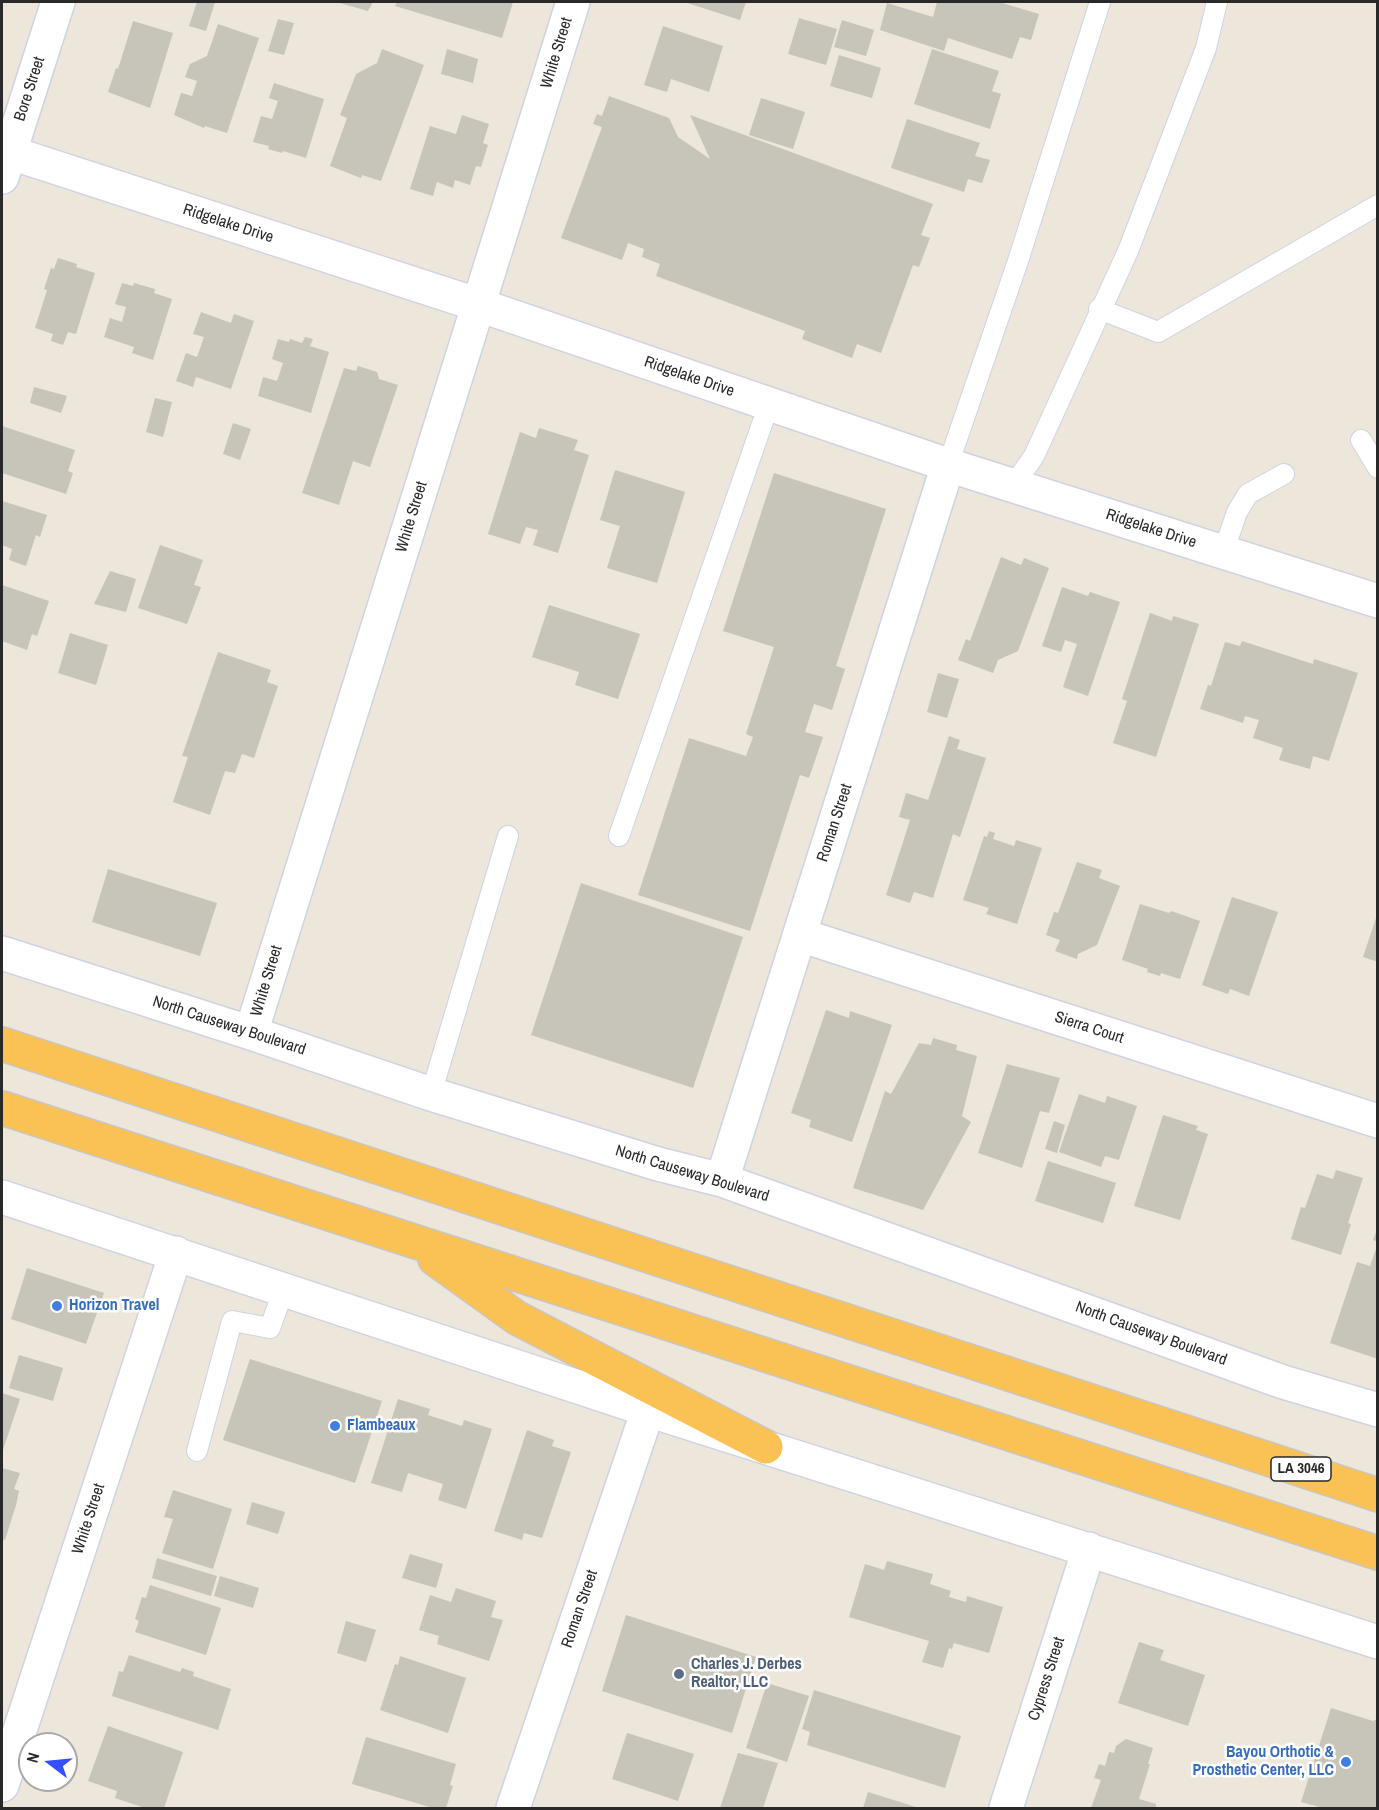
<!DOCTYPE html>
<style>
body{margin:0}
#map{position:relative;width:1379px;height:1810px;overflow:hidden;background:#ece6db;font-family:"Archivo Narrow",sans-serif}
canvas{display:block}
.frame{position:absolute;inset:0;border:3px solid #292929;pointer-events:none}
.north{position:absolute;left:18px;top:1732px;width:60px;height:60px;box-sizing:border-box;background:#fff;border:2px solid #a9a9a9;border-radius:50%;rotate:286deg;font-size:16px;font-weight:700;line-height:24px;text-align:center;color:#292929}
.north::after{content:'';display:block;margin:auto;width:21px;height:27px;background:#354fff;clip-path:polygon(50% 0,100% 100%,50% 72%,0 100%)}
</style>
<div id="map">
<canvas width="1379" height="1810"></canvas>
<div class="frame"></div>
<div class="north">N</div>
</div>
<script>
const ctx = document.querySelector('canvas').getContext('2d');
ctx.lineJoin = 'round';
function fillPath(path, color) { ctx.fillStyle = color; ctx.fill(path, 'evenodd'); }
const toPath = rows => new Path2D(rows.map(r => 'M' + r).join(''));
function trace(path, color, width, dash) { ctx.strokeStyle = color; ctx.lineWidth = width; ctx.lineCap = dash ? 'butt' : 'round'; ctx.setLineDash(dash || []); ctx.stroke(path); }
function label(font, color, halo, rows, align = 'center') {
  ctx.font = font + ' "Archivo Narrow",sans-serif'; ctx.lineWidth = 5; ctx.setLineDash([]); ctx.textBaseline = 'middle'; ctx.strokeStyle = halo; ctx.fillStyle = color; for (const [text, x, y, turn = 0] of rows) {
    ctx.save(); ctx.translate(x, y); ctx.rotate((+turn || 0) * Math.PI / 180); ctx.textAlign = isNaN(turn) ? turn : align; if (halo) ctx.strokeText(text, 0, 0); ctx.fillText(text, 0, 0); ctx.restore();
  }
}
fillPath(toPath([
 [197,2,215,2,206,31,189,26],
 [336,2,373,2,368,11],
 [397,2,513,2,502,38,395,6],
 [684,2,746,2,740,20],
 [937,2,999,2,1039,14,1031,40,1020,37,1012,59,948,38,944,51,880,30,887,3,933,17],
 [799,18,837,29,826,65,788,54],
 [278,19,294,23,284,55,268,51],
 [842,20,874,30,866,56,834,47],
 [133,21,173,33,150,108,108,92,116,68,118,69],
 [218,24,259,38,227,133,205,126,204,128,174,115,181,93,192,96,197,81,185,77,190,64,207,56],
 [663,26,723,46,709,92,671,79,667,92,644,85],
 [382,49,424,65,381,181,362,175,361,178,330,166,347,118,340,115,356,74,377,63],
 [447,49,478,59,473,83,441,74],
 [932,49,999,71,992,91,1001,94,990,129,914,104],
 [839,55,881,68,872,98,830,86],
 [274,83,324,99,306,158,283,151,282,153,268,149,269,146,253,142,261,116,272,119,278,101,269,98],
 [609,96,669,118,678,137,710,159,690,115,933,204,921,235,930,238,919,267,913,265,881,353,857,344,852,358,802,339,805,331,656,276,660,264,642,257,644,249,628,243,622,260,561,238,602,127,593,124,597,114,602,116],
 [761,98,805,112,793,149,749,135],
 [462,115,489,124,483,143,488,145,481,167,476,166,470,185,455,180,453,188,437,182,433,196,410,189,430,126,456,134],
 [907,119,980,143,975,156,990,160,982,183,968,179,964,192,891,168],
 [58,258,77,264,76,267,95,273,76,334,68,332,63,345,51,341,53,334,35,328,47,290,44,289,51,268,54,269],
 [122,283,133,286,134,283,155,289,154,293,172,299,153,360,132,353,134,347,104,337,110,318,122,322,126,307,115,304],
 [201,312,231,323,234,314,254,321,231,389,196,377,193,387,176,381,186,353,197,357,204,337,193,334],
 [305,337,313,339,310,346,329,352,311,413,258,396,263,377,277,381,283,363,272,359,278,339,289,342,290,339,302,343],
 [358,366,377,372,379,379,398,385,370,467,353,461,339,505,302,493,344,368,356,371],
 [34,387,67,396,61,413,30,403],
 [155,398,172,402,163,437,146,432],
 [233,423,251,429,240,460,223,454],
 [2,426,75,450,68,471,73,473,66,494,2,473],
 [539,428,578,440,574,450,589,455,558,553,533,545,538,530,526,527,520,544,488,534,520,432,536,438],
 [615,470,685,492,657,583,607,568,620,526,600,520],
 [774,473,886,509,836,666,845,669,832,710,814,704,805,732,823,737,809,778,800,775,750,931,638,895,689,738,746,756,753,737,746,734,774,647,723,631],
 [2,501,47,515,40,537,36,535,26,566,9,560,12,549,2,545],
 [160,545,203,560,194,585,201,587,187,624,138,608],
 [1001,557,1021,565,1024,558,1049,568,1018,651,998,660,993,673,958,660,966,639,970,641],
 [110,571,136,579,126,612,94,604],
 [2,585,49,601,37,636,32,634,27,650,2,641],
 [1062,587,1088,596,1090,592,1120,602,1088,696,1063,687,1077,644,1065,640,1061,652,1042,646],
 [549,605,640,634,618,699,575,685,579,672,532,657],
 [1150,613,1172,621,1173,616,1199,624,1156,757,1113,743,1127,701,1122,699],
 [70,633,108,645,96,685,58,673],
 [1242,641,1313,664,1314,659,1358,673,1329,761,1313,756,1310,769,1279,760,1283,748,1253,738,1259,720,1245,716,1243,723,1200,709,1208,685,1211,686,1225,642,1240,646],
 [218,652,271,670,267,682,278,686,254,758,242,754,235,773,225,771,210,815,173,802,188,757,182,756],
 [938,673,959,679,947,718,927,712],
 [949,736,960,740,957,749,986,758,960,837,953,834,933,898,914,892,910,903,886,895,910,820,899,817,906,793,928,800],
 [989,831,995,833,993,839,1014,846,1016,840,1042,848,1017,924,986,914,989,908,963,900,984,836,987,837],
 [1077,862,1102,870,1099,878,1120,886,1097,945,1078,954,1077,959,1055,951,1060,940,1046,935,1054,912,1058,913],
 [108,869,217,903,200,956,92,922],
 [581,883,743,937,693,1088,531,1035],
 [1232,897,1278,912,1249,996,1230,989,1228,994,1202,985],
 [1140,904,1169,913,1171,911,1200,921,1180,979,1161,973,1160,976,1147,972,1148,969,1122,960],
 [1378,912,1378,962,1363,957],
 [826,1010,849,1018,850,1011,892,1025,852,1142,809,1127,811,1120,791,1113],
 [933,1038,957,1045,956,1050,977,1056,962,1116,971,1122,923,1210,853,1188,885,1091,891,1094,919,1043,931,1045],
 [1007,1064,1060,1078,1049,1113,1040,1111,1022,1168,978,1153],
 [1079,1094,1105,1103,1107,1096,1137,1106,1119,1160,1105,1156,1101,1167,1059,1152],
 [1163,1115,1198,1126,1196,1130,1208,1134,1180,1220,1134,1206],
 [1054,1121,1065,1125,1057,1153,1045,1149],
 [1048,1161,1116,1183,1103,1223,1035,1201],
 [1336,1170,1363,1178,1348,1223,1351,1224,1341,1255,1291,1239,1301,1207,1305,1208,1317,1174,1333,1179],
 [1378,1227,1378,1242,1373,1240],
 [1378,1243,1378,1359,1330,1343,1357,1262,1370,1266],
 [27,1268,104,1293,86,1344,11,1319],
 [19,1355,63,1368,53,1401,9,1388],
 [250,1359,382,1401,355,1483,223,1440],
 [2,1393,20,1399,2,1453],
 [398,1399,430,1409,428,1415,462,1426,464,1420,492,1429,466,1509,438,1500,443,1484,408,1473,402,1492,371,1483],
 [527,1430,554,1440,552,1446,571,1452,542,1538,524,1533,522,1540,494,1531],
 [2,1468,20,1473,14,1489,19,1491,16,1505,5,1540,2,1539],
 [173,1490,232,1509,213,1569,162,1553,173,1519,164,1517],
 [252,1502,285,1512,278,1534,246,1524],
 [410,1554,443,1564,436,1588,402,1578],
 [157,1558,217,1576,211,1596,152,1578],
 [887,1561,933,1574,930,1584,951,1591,949,1597,966,1602,967,1596,1003,1607,989,1653,954,1643,952,1649,949,1648,943,1668,922,1662,929,1641,849,1617,865,1564,884,1570],
 [220,1576,259,1588,253,1608,214,1596],
 [150,1585,221,1608,206,1655,135,1632,139,1621,135,1619,142,1597,146,1598],
 [456,1588,496,1601,491,1617,503,1620,489,1661,437,1644,439,1636,419,1630,430,1595,451,1602],
 [626,1615,756,1657,732,1733,602,1691],
 [346,1621,376,1630,366,1662,337,1653],
 [1139,1642,1164,1650,1160,1660,1205,1675,1188,1726,1118,1703],
 [129,1655,180,1672,182,1668,194,1672,193,1676,231,1689,218,1730,112,1696,119,1671,123,1672],
 [400,1656,466,1678,448,1733,380,1710,395,1664,398,1665],
 [767,1683,809,1696,787,1762,746,1748],
 [814,1690,961,1736,945,1788,807,1745,810,1732,802,1729],
 [1331,1708,1373,1721,1375,1720,1378,1720,1378,1808,1323,1808,1301,1802],
 [108,1726,183,1752,164,1808,145,1808,115,1798,117,1791,88,1781],
 [627,1733,694,1754,678,1801,612,1779],
 [366,1737,456,1764,450,1785,453,1786,446,1808,433,1808,352,1784],
 [1126,1739,1153,1748,1148,1764,1150,1764,1139,1799,1156,1804,1156,1807,1160,1808,1091,1808,1101,1780,1094,1778,1099,1764,1105,1766,1109,1752,1114,1753,1116,1746],
 [738,1753,778,1763,763,1808,720,1808],
 [868,1792,919,1808,863,1808]
]), '#c7c4b9');
const service = toPath([
 [1099,309,1158,332,1378,205],
 [1361,440,1378,468],
 [948,465,1018,261,1100,2],
 [1013,486,1034,456,1128,251,1206,48,1217,2],
 [1223,553,1237,512,1248,494,1284,474],
 [619,836,769,404],
 [431,1094,508,836],
 [197,1451,232,1321,270,1328,284,1289]
]);
const minor = toPath([
 [2,150,479,305,948,465,1378,601],
 [2,177,58,2],
 [800,935,1378,1121],
 [2,953,251,1033,431,1094,658,1164,722,1180,1283,1382,1378,1410],
 [251,1033,573,2],
 [722,1180,948,465],
 [2,1197,648,1410,1378,1642],
 [2,1785,176,1253],
 [513,1808,648,1410],
 [1006,1808,1089,1549]
]);
const trunk = toPath([
 [2,1044,1378,1495],
 [2,1108,1378,1553],
 [435,1259,517,1318,766,1447]
]);
trace(service, '#d0d2e3', 22);
trace(minor, '#d0d2e3', 36);
trace(trunk, '#c7c7c7', 36);
trace(service, '#fff', 20);
trace(minor, '#fff', 33);
trace(trunk, '#fac155', 33);
for (const [x, y, r, color] of [
 [57,1306,6,"#3f7fe0"],
 [335,1426,6,"#3f7fe0"],
 [679,1674,6,"#5c6f8a"],
 [1346,1762,6,"#3f7fe0"]
]) { const dot = new Path2D(); dot.arc(x, y, r, 0, 2 * Math.PI); ctx.fillStyle = color; ctx.fill(dot); trace(dot, '#fff', 2); }
for (const [x, y, w] of [
 [1301,1469,60]
]) { const box = new Path2D(); box.roundRect(x - w / 2, y - 12, w, 24, 4.5); ctx.fillStyle = '#fff'; ctx.fill(box); trace(box, '#292929', 1.5); }
label('bold 15px', '#292929', null, [
 ["LA 3046",1301,1469]
]);
label('16px', '#292929', '#fff', [
 ["White Street",557,53,-73],
 ["Bore Street",30,89,-72],
 ["Ridgelake Drive",228,224,18],
 ["Ridgelake Drive",689,377,19],
 ["White Street",412,517,-73],
 ["Ridgelake Drive",1151,529,18],
 ["Roman Street",835,823,-72],
 ["White Street",267,981,-73],
 ["North Causeway Boulevard",229,1026,18],
 ["Sierra Court",1089,1028,18],
 ["North Causeway Boulevard",692,1174,17],
 ["North Causeway Boulevard",1151,1334,20],
 ["White Street",89,1519,-72],
 ["Roman Street",580,1609,-71],
 ["Cypress Street",1047,1679,-72]
]);
label('bold 16px', '#366cbe', '#fff', [
 ["Horizon Travel",69,1306],
 ["Flambeaux",347,1426],
 ["Bayou Orthotic &",1334,1753,"right"],
 ["Prosthetic Center, LLC",1334,1771,"right"]
], 'left');
label('bold 16px', '#4e5e75', '#fff', [
 ["Charles J. Derbes",691,1665],
 ["Realtor, LLC",691,1683]
], 'left');
</script>
